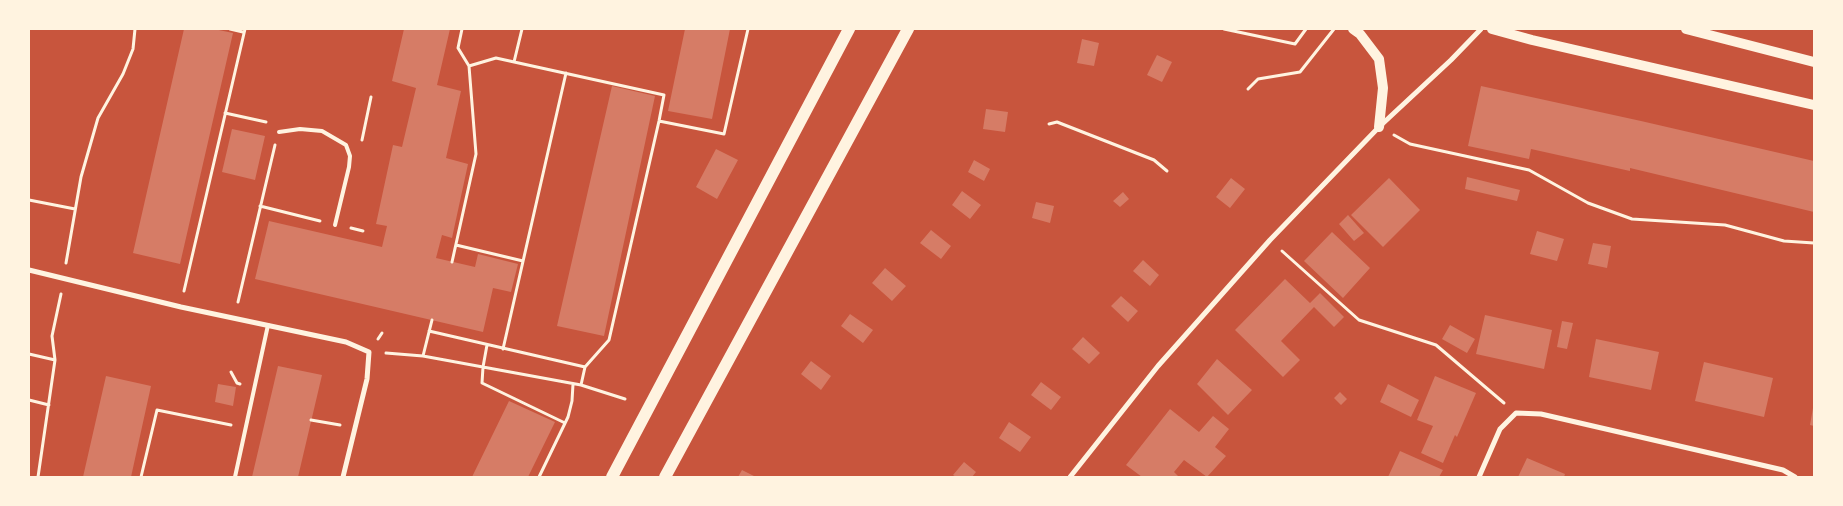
<!DOCTYPE html>
<style>
body{margin:0}
#map{position:relative;width:1843px;height:506px;overflow:hidden;background:#c8553d;font-family:Mulish,sans-serif}
canvas{display:block}
.frame{position:absolute;inset:0;border:30px solid #fff3e0;pointer-events:none}
</style>
<div id="map">
<canvas width="1843" height="506"></canvas>
<div class="frame"></div>
</div>
<script>
const ctx = document.querySelector('canvas').getContext('2d');
ctx.lineJoin = 'round';
function fillPath(path, color) { ctx.fillStyle = color; ctx.fill(path, 'evenodd'); }
const toPath = rows => new Path2D(rows.map(r => 'M' + r).join(''));
function trace(path, color, width, dash) { ctx.strokeStyle = color; ctx.lineWidth = width; ctx.lineCap = dash ? 'butt' : 'round'; ctx.setLineDash(dash || []); ctx.stroke(path); }
fillPath(toPath([
 [184,29,214,29,233,33,180,264,133,253],
 [404,29,450,29,437,85,461,91,446,158,468,164,452,238,442,235,436,258,475,267,478,254,518,264,511,292,493,288,483,332,255,279,269,221,382,247,387,226,376,224,393,145,402,147,416,88,392,81],
 [685,29,730,29,712,119,668,111],
 [1082,39,1099,43,1094,66,1077,63],
 [1157,55,1172,62,1162,82,1147,75],
 [612,86,655,96,604,336,557,326],
 [1481,86,1641,121,1814,161,1814,212,1630,168,1630,171,1531,149,1529,159,1468,146],
 [986,109,1008,112,1005,132,983,129],
 [232,129,265,136,255,180,222,172],
 [716,149,738,160,717,199,696,187],
 [974,160,990,169,984,181,968,172],
 [1467,177,1520,190,1517,201,1465,189],
 [1231,178,1245,189,1230,208,1216,197],
 [1389,178,1420,210,1383,247,1351,215],
 [962,191,981,205,970,219,952,205],
 [1123,192,1129,199,1120,207,1113,201],
 [1036,202,1054,206,1050,223,1032,218],
 [1348,215,1364,233,1354,241,1339,224],
 [931,230,951,246,941,259,920,243],
 [1537,231,1564,239,1557,261,1530,254],
 [1332,232,1370,268,1343,298,1304,261],
 [1593,243,1611,246,1607,268,1588,264],
 [1143,260,1159,275,1150,286,1133,271],
 [885,268,906,286,892,301,872,283],
 [1285,279,1310,303,1320,293,1344,317,1334,327,1314,307,1281,341,1300,360,1283,377,1235,330],
 [1121,296,1138,311,1128,322,1111,306],
 [850,314,873,330,863,343,841,326],
 [1485,315,1552,330,1544,369,1476,354],
 [1562,321,1573,323,1567,349,1557,347],
 [1450,325,1475,339,1467,353,1442,339],
 [1083,337,1100,353,1089,364,1072,349],
 [1596,339,1659,352,1651,390,1589,377],
 [1217,359,1252,390,1228,415,1197,384],
 [811,361,831,376,821,390,801,374],
 [1704,362,1773,378,1764,417,1695,401],
 [278,366,322,375,298,477,252,477],
 [106,376,151,386,131,477,83,477],
 [1435,376,1476,393,1457,437,1455,435,1443,463,1421,453,1433,426,1417,420],
 [1041,382,1061,397,1051,410,1031,395],
 [218,384,236,387,233,406,215,402],
 [1388,384,1419,400,1411,417,1380,402],
 [1340,392,1347,399,1341,405,1334,398],
 [509,401,555,422,528,477,472,477],
 [1813,408,1814,409,1814,426,1810,425],
 [1170,409,1199,432,1213,416,1229,429,1215,447,1226,456,1207,477,1184,460,1174,472,1178,476,1177,477,1142,477,1126,465],
 [1009,422,1031,437,1020,452,999,438],
 [1400,451,1443,470,1439,477,1388,477],
 [1527,458,1565,474,1564,477,1518,477],
 [964,462,976,472,972,477,956,477,953,475],
 [742,470,756,477,738,477]
]), '#d67c66');
trace(toPath([
 [230,29,243,32],
 [1224,29,1295,44,1306,29],
 [514,62,522,29],
 [469,66,496,58,664,95,659,121,609,340,585,367,581,385],
 [1248,89,1258,79,1300,72,1334,29],
 [225,113,266,122],
 [659,121,724,134,748,29],
 [1049,124,1057,122,1154,160,1167,171],
 [1394,135,1410,144,1529,170,1588,203,1632,219,1725,225,1784,241,1814,243],
 [362,140,371,97],
 [29,200,75,209],
 [260,206,320,221],
 [351,228,363,231],
 [456,245,523,261],
 [1282,251,1359,320,1436,345,1504,403],
 [452,262,476,154,469,66,458,48,462,29],
 [66,263,81,177,98,118,123,74,133,49,135,29],
 [184,291,245,29],
 [238,302,275,145],
 [429,331,585,367],
 [378,339,382,333],
 [487,345,483,367,482,383,565,423],
 [503,349,566,73],
 [386,353,423,356,581,385,625,399],
 [29,354,55,360],
 [423,356,432,320],
 [231,372,237,383,240,384],
 [29,400,49,405],
 [311,420,340,425],
 [38,477,55,360,52,336,61,294],
 [141,477,157,410,231,425],
 [539,477,568,417,572,401,573,384]
]), '#fff3e0', 3);
trace(toPath([
 [279,132,300,129,322,131,346,145,350,156,349,167,335,225],
 [235,477,268,325]
]), '#fff3e0', 4);
trace(toPath([
 [29,270,181,307,346,342,369,352,367,379,343,477],
 [1070,477,1158,366,1270,240,1379,127,1451,60,1481,29],
 [1479,477,1500,429,1516,413,1541,414,1783,470,1795,477]
]), '#fff3e0', 5);
trace(toPath([
 [1353,29,1360,34,1379,59,1383,88,1379,127],
 [1492,29,1532,40,1814,105],
 [1686,29,1814,62]
]), '#fff3e0', 10);
trace(toPath([
 [612,477,849,29],
 [665,477,908,29]
]), '#fff3e0', 12);
</script>
